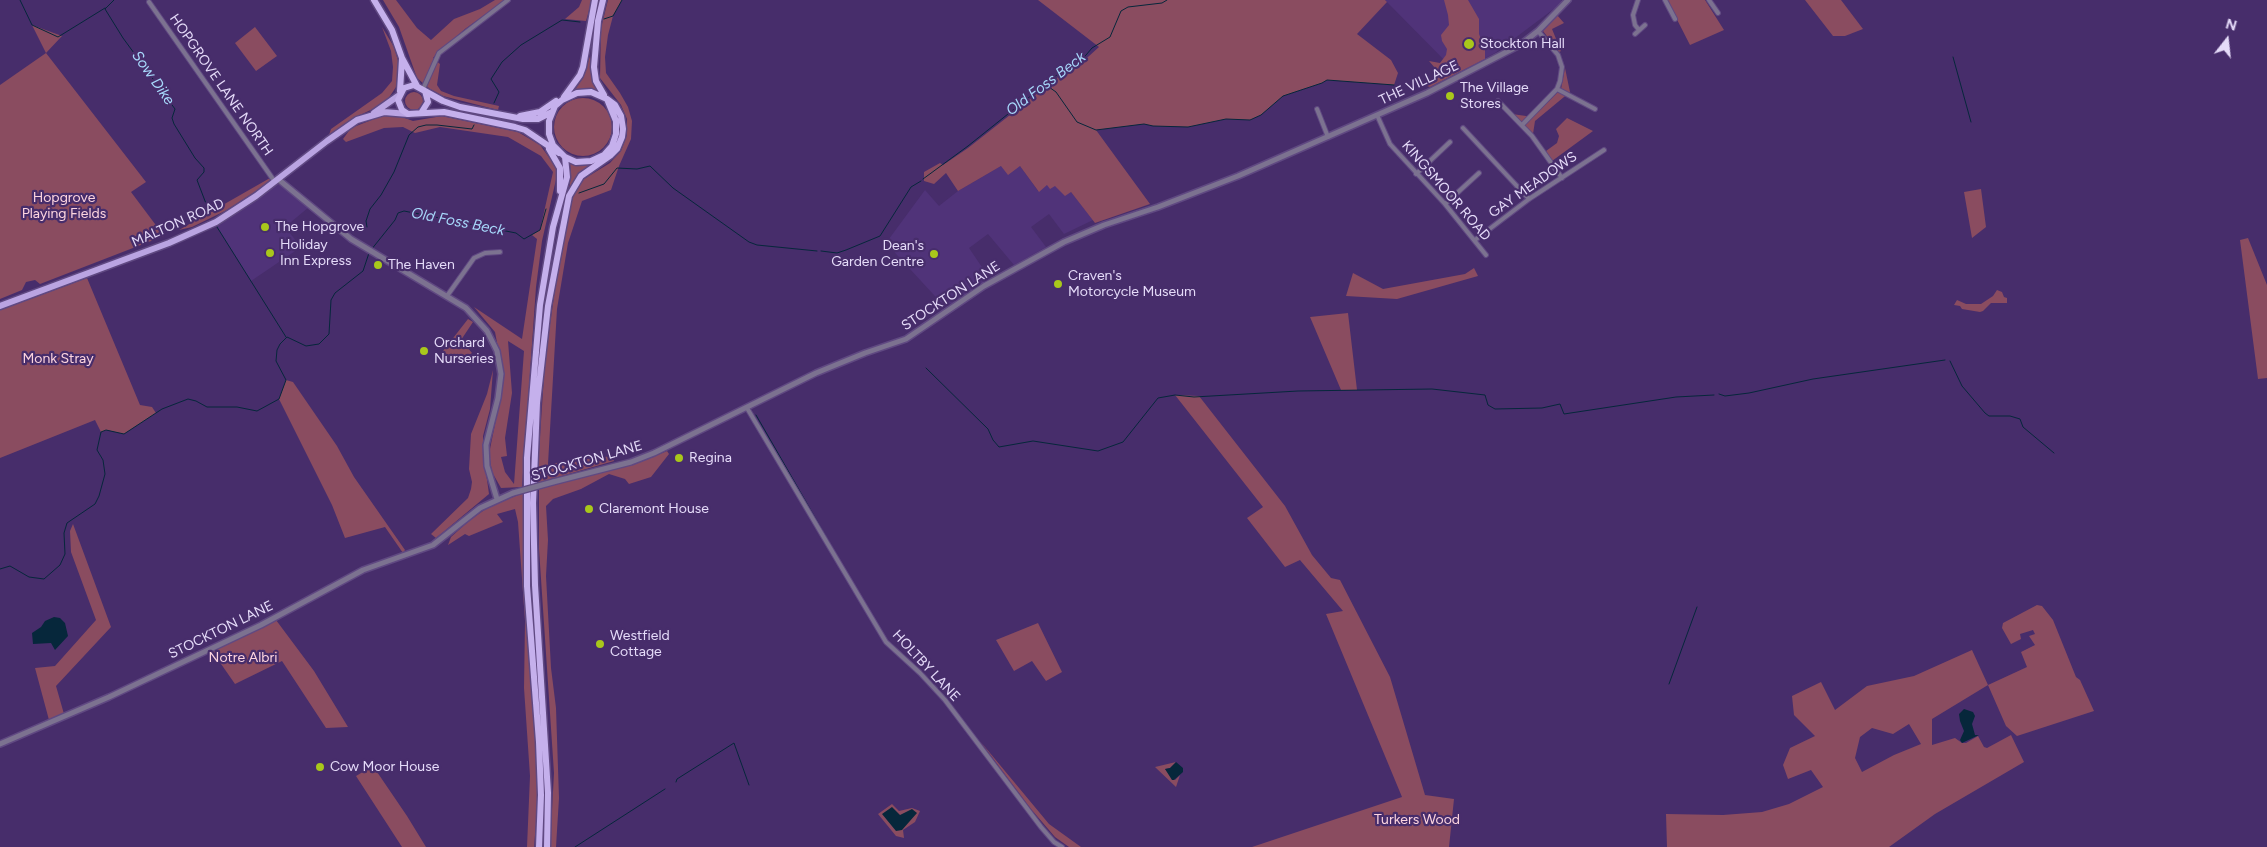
<!DOCTYPE html>
<style>
body{margin:0}
#map{position:relative;width:2267px;height:847px;overflow:hidden;background:#472d6b;font-family:Figtree,sans-serif}
canvas{display:block}
.north{position:absolute;left:2202px;top:15px;width:50px;height:50px;-webkit-text-stroke:4px #472d6b;paint-order:stroke;rotate:16deg;font-size:14px;font-weight:700;line-height:20px;text-align:center;color:#e5dbf9}
.north::after{content:'';display:block;margin:auto;width:18px;height:22px;background:#e5dbf9;clip-path:polygon(50% 0,100% 100%,50% 72%,0 100%)}
</style>
<div id="map">
<canvas width="2267" height="847"></canvas>
<div class="north">N</div>
</div>
<script>
const ctx = document.querySelector('canvas').getContext('2d');
ctx.lineJoin = 'round';
function fillPath(path, color) { ctx.fillStyle = color; ctx.fill(path, 'evenodd'); }
const toPath = rows => new Path2D(rows.map(r => 'M' + r).join(''));
function trace(path, color, width, dash) { ctx.strokeStyle = color; ctx.lineWidth = width; ctx.lineCap = dash ? 'butt' : 'round'; ctx.setLineDash(dash || []); ctx.stroke(path); }
function label(font, color, halo, rows, align = 'center') {
  ctx.font = font + ' Figtree,sans-serif'; ctx.lineWidth = 4.5; ctx.setLineDash([]); ctx.textBaseline = 'middle'; ctx.strokeStyle = halo; ctx.fillStyle = color; for (const [text, x, y, turn = 0] of rows) {
    ctx.save(); ctx.translate(x, y); ctx.rotate((+turn || 0) * Math.PI / 180); ctx.textAlign = isNaN(turn) ? turn : align; if (halo) ctx.strokeText(text, 0, 0); ctx.fillText(text, 0, 0); ctx.restore();
  }
}
fillPath(toPath([
 [1385,0,1561,0,1563,2,1495,53,1457,73],
 [1001,166,1020,166,1038,191,1047,185,1055,185,1071,192,1093,220,1064,234,1049,214,1031,227,1046,247,1014,265,988,234,969,248,990,279,945,307,886,243,925,190,939,206,958,191],
 [278,183,309,207,285,227,301,247,251,281,217,227]
]), '#503379');
fillPath(toPath([
 [383,0,396,0,417,28,431,40,454,19,480,9,495,0,505,0,465,29,437,53,433,58,440,64,437,85,441,91,454,96,499,106,498,110,443,96,430,89,417,78,399,27],
 [582,0,592,0,586,21,565,19,579,7],
 [608,0,622,0,613,16,608,35,605,57,606,73,620,93,628,107,632,121,631,139,619,166,611,190,582,201,568,243,557,309,548,464,612,456,614,461,537,483,545,360,556,282,574,191,584,179,610,163,621,151,627,135,627,119,621,105,600,78,601,28],
 [1038,0,1385,0,1387,2,1357,34,1391,60,1398,73,1394,85,1327,80,1322,83,1283,96,1261,115,1250,120,1226,119,1188,127,1153,126,1144,124,1096,130,1150,204,1095,223,1071,192,1065,196,1055,186,1050,189,1047,185,1039,192,1020,166,1008,175,1001,166,958,191,946,173,934,184,924,181,924,172,940,163,943,165,968,148,1062,74,1078,66,1099,47],
 [1444,0,1468,0,1479,19,1479,34,1485,50,1485,59,1430,87,1427,86,1429,82,1441,75,1429,61,1440,63,1446,55,1447,49,1442,41,1441,35,1449,25,1448,15],
 [1667,0,1705,0,1724,30,1690,45],
 [1805,0,1841,0,1863,29,1845,36,1833,36],
 [1557,15,1564,23,1552,29,1561,51,1559,52,1543,31],
 [32,25,62,36,46,53,146,182,131,192,164,236,40,284,35,280,26,282,22,290,0,299,0,85,46,53],
 [255,27,277,56,256,71,235,43],
 [382,27,394,47,399,64,400,77,397,77,396,87,388,99,377,107,360,115,329,135,331,129,382,93,392,81,393,67,391,51],
 [590,56,593,82,598,91,584,89,574,91,583,78],
 [1565,68,1570,92,1535,121,1533,134,1512,114,1533,117,1561,89],
 '405 101a9 9 0 1 1 18 0a9 9 0 1 1-18 0Z',
 '554 127a29 29 0 1 1 58 0a29 29 0 1 1-58 0Z',
 [382,116,399,116,413,121,442,116,518,132,540,145,556,167,557,175,542,241,536,287,522,487,501,488,492,472,489,454,504,379,495,332,474,307,522,339,537,239,532,235,540,230,553,172,541,156,508,137,440,127,415,133,403,127,384,128,346,142,343,139,351,128],
 [508,341,524,351,514,484,505,472,501,457,507,456,505,438,512,393],
 [1567,118,1593,131,1552,161,1546,151,1557,143,1559,136,1556,129],
 [570,162,596,162,576,178,569,189,571,176],
 [270,178,271,180,256,191,225,211,192,227,179,230],
 [1981,189,1986,227,1972,238,1964,192],
 [2248,238,2267,285,2267,378,2258,379,2240,240],
 [1474,268,1478,276,1397,299,1346,296,1353,273,1383,289,1465,274],
 [87,278,140,405,152,407,156,413,124,434,107,430,101,432,95,420,0,458,0,310],
 [1997,290,2002,292,2004,297,2007,298,2007,303,1991,303,1983,311,1980,312,1962,309,1960,306,1954,305,1957,300,1966,304,1981,304,1993,296],
 [1348,313,1357,390,1341,390,1310,317],
 [468,319,473,322,461,340,472,353,456,364,443,351],
 [493,370,490,409,483,436,483,451,489,494,436,538,431,534,468,498,471,489,472,482,469,469,471,434,487,394],
 [286,380,293,382,337,446,354,477,405,550,403,553,385,527,345,538,332,505,279,399],
 [1175,395,1199,396,1285,506,1312,555,1331,578,1340,580,1390,677,1425,795,1454,799,1449,847,1252,847,1402,797,1326,614,1343,611,1300,560,1285,567,1247,518,1263,507],
 [667,451,669,454,651,477,629,484,625,479,609,474,581,489,553,499,546,506,548,540,546,576,551,668,556,708,559,798,556,847,550,847,554,773,539,549,539,489,638,463],
 [524,493,528,624,537,760,538,802,534,847,527,847,530,776,524,688,525,621,518,522,515,509,497,514,503,522,469,536,465,534,448,545,451,537,470,520,493,504],
 [73,524,111,627,56,686,64,714,49,720,35,668,55,666,96,620,71,552,70,531],
 [2037,605,2042,606,2053,620,2076,677,2080,680,2094,711,2017,736,2006,726,1988,685,1932,719,1932,745,1955,738,1962,743,1966,743,1978,736,1984,747,1987,748,2011,735,2024,762,1935,814,1889,847,1667,847,1666,814,1723,815,1762,812,1789,804,1823,787,1811,770,1788,779,1783,765,1790,748,1815,736,1794,715,1792,696,1821,682,1835,710,1867,686,1914,676,1972,650,1988,685,2027,667,2021,652,2035,645,2029,636,2035,634,2033,630,2020,634,2021,639,2011,644,2002,628,2003,623],
 [1909,724,1921,744,1894,755,1862,772,1855,758,1860,737,1872,728,1893,734],
 [276,620,314,671,348,727,326,728,282,661,235,684,212,651],
 [1038,623,1062,672,1046,681,1032,661,1014,671,996,640],
 [980,741,1049,824,1081,847,1069,847,1055,837,1031,809],
 [1176,762,1170,768,1165,769,1175,780,1180,775,1176,787,1155,767],
 [373,766,407,816,426,847,402,847,356,776],
 [892,804,899,811,912,808,920,811,915,822,903,830,904,838,896,836,878,814]
]), '#8a4c60');
fillPath(toPath([
 [54,617,60,618,65,623,68,636,55,650,51,643,33,644,32,633,41,627,45,621],
 [1964,709,1973,712,1975,716,1972,724,1975,735,1979,735,1962,743,1960,740,1964,731,1960,721,1959,714],
 [1176,762,1183,768,1183,772,1174,780,1172,780,1165,769,1170,768],
 [892,807,900,815,912,809,917,813,902,830,896,831,882,814]
]), '#06273b');
trace(toPath([
 [20,0,32,25,58,37,105,8],
 [114,0,105,9,123,38,175,109,172,118,174,124,195,158,204,168,204,172,197,180,210,214],
 [604,19,613,16,622,0],
 [1953,57,1971,122],
 [1046,85,1056,92,1077,122,1096,130,1144,124,1153,126,1188,127,1226,119,1250,120,1261,115,1283,96,1322,83,1327,80,1394,85],
 [494,103,499,92,491,79,502,62,521,45,562,20,580,22],
 [923,179,968,146,1063,70,1080,62,1092,48,1110,37,1121,11,1128,7,1162,3,1167,0],
 [579,193,604,184,617,168,637,169,650,166,673,188,749,242,757,245,817,251],
 [217,227,286,337],
 [367,227,366,221,370,209,381,195,394,172,409,135,418,127,426,125,437,125,472,129,474,125],
 [371,250,395,220,398,213,404,211,516,233,524,239,540,230,546,209],
 [821,251,837,253,846,250,880,236,911,187,921,181],
 [1950,361,1962,386,1985,413,1989,416,2010,416,2020,419,2023,427,2054,453],
 [926,368,988,429,993,440,999,447,1033,441,1098,451,1123,442,1158,398,1175,395,1194,397,1298,391,1432,389,1485,395,1488,405,1495,409,1542,408,1560,404,1564,414,1676,397,1714,395],
 [1719,394,1725,396,1749,393,1813,379,1945,360],
 [756,415,847,573],
 [0,569,10,566,29,577,44,579,60,565,65,554,64,533,67,523,95,504,99,496,105,474,103,460,97,450,101,432,106,430,124,434,162,409,188,399,196,401,207,407,237,407,257,411,279,399,286,380,276,361,277,350,280,344,287,337,306,346,319,344,329,334,331,300,335,293,363,271,369,253],
 [1669,684,1697,607],
 [676,782,677,779,734,743,749,785],
 [575,847,665,789]
]), '#06273b', 1);
const minor = toPath([
 [1638,0,1633,15,1635,25,1639,30],
 [1665,0,1675,19],
 [1709,0,1718,13],
 [149,2,275,182],
 [1635,34,1645,25],
 [423,89,439,53,508,0],
 [1557,89,1595,109],
 [1498,101,1532,136,1562,178],
 [1317,109,1328,137],
 [1377,115,1390,144,1445,204,1486,255],
 [1522,125,1557,89,1560,81,1562,67,1558,55,1538,31],
 [1463,128,1529,199],
 [1416,174,1450,142],
 [1445,204,1479,173],
 [1475,240,1529,199,1604,150],
 [447,296,474,258,485,253,500,252],
 [747,408,886,642,920,673,945,700,1041,827,1054,842,1062,847]
]);
const tertiary = toPath([
 [278,179,351,239,466,308,487,331,497,351,501,374,498,398,486,445,487,466,497,499],
 [553,482,631,462,654,453,816,373,865,353,906,339,984,286,1064,242,1104,225,1158,207,1238,176,1427,93,1520,45,1538,31,1568,0],
 [0,744,109,697,261,625,363,570,433,545,480,508,513,493]
]);
const primary = toPath([
 [374,113,398,96],
 [0,306,169,243,216,222,256,196,327,141,357,120,384,112,408,114]
]);
const trunk = toPath([
 [374,0,392,30,402,58,417,86],
 [603,0,598,21,594,67,596,81,604,95],
 [400,91,402,59],
 [591,92,607,99,616,121,616,134,612,146,604,155,591,161,576,162,565,157,553,145,549,134,549,121,555,106,562,100,577,93,591,92],
 [564,97,580,75,583,67,595,0],
 [552,112,538,119,523,119,460,107,443,101,414,85,404,88,398,100,402,110,408,114,444,112,515,127,525,130,559,153],
 [421,113,428,102,425,91],
 [520,116,540,112,556,101],
 [549,149,560,168,560,191],
 [539,847,541,795,539,742,527,586,527,458,540,305,553,227,567,177,565,157],
 [547,847,548,793,535,585,533,503,537,403,548,306,569,196,581,176,611,155,617,149,622,137,623,129,621,116,615,105,607,99]
]);
trace(minor, '#604982', 6);
trace(tertiary, '#604982', 8);
trace(primary, '#604982', 9);
trace(trunk, '#604982', 9);
trace(minor, '#7c7290', 4);
trace(tertiary, '#7c7290', 5);
trace(primary, '#baa4e2', 6);
trace(trunk, '#c5b0ec', 6);
const tertiaryBridge = toPath([
 [513,493,553,482]
]);
trace(tertiaryBridge, '#604982', 8, []);
trace(tertiaryBridge, '#7c7290', 5);
for (const [x, y, r, color] of [
 [1469,44,6,"#a9c71b"],
 [1450,96,5,"#a9c71b"],
 [265,227,5,"#a9c71b"],
 [270,253,5,"#a9c71b"],
 [934,254,5,"#a9c71b"],
 [378,265,5,"#a9c71b"],
 [1058,284,5,"#a9c71b"],
 [424,351,5,"#a9c71b"],
 [679,458,5,"#a9c71b"],
 [589,509,5,"#a9c71b"],
 [600,644,5,"#a9c71b"],
 [320,767,5,"#a9c71b"]
]) { const dot = new Path2D(); dot.arc(x, y, r, 0, 2 * Math.PI); ctx.fillStyle = color; ctx.fill(dot); trace(dot, '#472d6b', 2); }
label('14px', '#e5dbf9', '#472d6b', [
 ["Stockton Hall",1480,44],
 ["The Village",1460,88],
 ["Stores",1460,104],
 ["The Hopgrove",275,227],
 ["Holiday",280,245],
 ["Inn Express",280,261],
 ["Dean's",924,246,"right"],
 ["Garden Centre",924,262,"right"],
 ["The Haven",388,265],
 ["Craven's",1068,276],
 ["Motorcycle Museum",1068,292],
 ["Orchard",434,343],
 ["Nurseries",434,359],
 ["Regina",689,458],
 ["Claremont House",599,509],
 ["Westfield",610,636],
 ["Cottage",610,652],
 ["Cow Moor House",330,767]
], 'left');
label('14px', '#e5dbf9', '#472d6b', [
 ["THE VILLAGE",1419,83,-25],
 ["HOPGROVE LANE NORTH",221,85,55],
 ["GAY MEADOWS",1533,185,-35],
 ["KINGSMOOR ROAD",1446,191,49],
 ["MALTON ROAD",178,223,-24],
 ["STOCKTON LANE",951,296,-33],
 ["STOCKTON LANE",587,461,-16],
 ["STOCKTON LANE",221,630,-26],
 ["HOLTBY LANE",926,666,47]
]);
label('14px', '#fdd5df', '#472d6b', [
 ["Hopgrove",64,198],
 ["Playing Fields",64,214],
 ["Monk Stray",58,359],
 ["Notre Albri",243,658],
 ["Turkers Wood",1417,820]
]);
label('italic 15px', '#a7d8fb', '#472d6b', [
 ["Sow Dike",153,78,55],
 ["Old Foss Beck",1046,84,-37],
 ["Old Foss Beck",458,222,11]
]);
</script>
